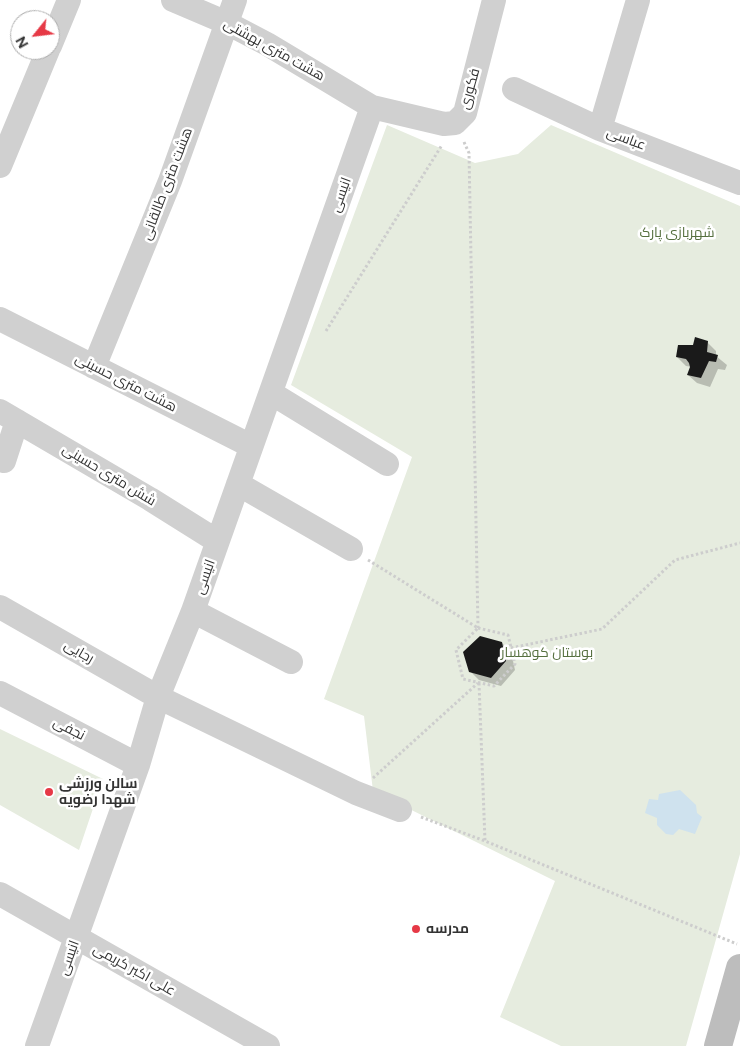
<!DOCTYPE html>
<meta charset="utf-8">
<style>
body{margin:0}
#map{position:relative;width:740px;height:1046px;overflow:hidden;background:#fff;font-family:Figtree,sans-serif}
canvas{display:block}
.north{position:absolute;left:10px;top:10px;width:50px;height:50px;box-sizing:border-box;background:#fff;border:1px solid #adadad;border-radius:50%;rotate:241deg;font-size:14px;font-weight:700;line-height:20px;text-align:center;color:#333}
.north::after{content:'';display:block;margin:auto;width:18px;height:22px;background:#e63946;clip-path:polygon(50% 0,100% 100%,50% 72%,0 100%)}
</style>
<div id="map">
<canvas width="740" height="1046"></canvas>
<div class="north">N</div>
</div>
<script>
const ctx = document.querySelector('canvas').getContext('2d');
ctx.lineJoin = 'round';
function fillPath(path, color) { ctx.fillStyle = color; ctx.fill(path, 'evenodd'); }
const toPath = rows => new Path2D(rows.map(r => 'M' + r).join(''));
function trace(path, color, width, dash) { ctx.strokeStyle = color; ctx.lineWidth = width; ctx.lineCap = dash ? 'butt' : 'round'; ctx.setLineDash(dash || []); ctx.stroke(path); }
function label(font, color, halo, rows, align = 'center') {
  ctx.font = font + ' Figtree,Cairo,sans-serif'; ctx.lineWidth = 5; ctx.setLineDash([]); ctx.textBaseline = 'middle'; ctx.strokeStyle = halo; ctx.fillStyle = color; for (const [text, x, y, turn = 0] of rows) {
    ctx.save(); ctx.translate(x, y); ctx.rotate((+turn || 0) * Math.PI / 180); ctx.textAlign = isNaN(turn) ? turn : align; if (halo) ctx.strokeText(text, 0, 0); ctx.fillText(text, 0, 0); ctx.restore();
  }
}
fillPath(toPath([
 [387,125,475,163,518,154,551,125,740,206,740,854,686,1046,561,1046,500,1017,555,881,373,791,364,716,324,699,412,457,291,385],
 [0,729,103,779,79,850,0,805]
]), '#e6ecdf');
fillPath(toPath([
 [680,790,696,805,697,813,702,817,695,834,679,829,673,835,666,834,657,825,657,818,645,813,649,799,658,800,659,794]
]), '#cfe2ee');
fillPath(toPath([
 [707,342,716,351,716,356,727,365,725,370,718,369,710,387,697,383,688,375,692,367,686,366,677,357,694,346],
 [502,643,511,652,515,670,501,686,479,680,470,671]
]), '#0003');
fillPath(toPath([
 [695,337,708,341,707,352,718,355,716,362,709,361,701,378,687,375,690,367,689,363,686,359,676,357,678,345,693,345],
 [480,636,502,642,506,661,491,678,469,672,463,652]
]), '#1a1a1a');
trace(toPath([
 [464,142,469,153,478,628],
 [326,331,442,145],
 [368,560,478,628],
 [478,628,508,635,515,664,494,686,463,679,456,650,478,628],
 [511,648,602,629,675,560,740,543],
 [479,683,485,841],
 [373,778,478,683],
 [421,817,485,841,737,944]
]), '#cdcdcd', 3, [2.5, 2.5]);
trace(toPath([
 [173,0,227,23,267,44,372,107,444,124,455,123,465,113,494,0],
 [50,46,69,0],
 [514,89,600,129,740,183],
 [600,129,638,0],
 [0,166,48,50],
 [0,319,251,446],
 [94,367,170,181,235,0],
 [271,393,387,464],
 [0,411,150,499,217,541],
 [4,461,17,421],
 [238,484,351,549],
 [0,607,158,697,356,793,400,810],
 [193,611,291,662],
 [0,693,138,765],
 [0,894,268,1046],
 [37,1046,138,765,158,697,193,611,372,107]
]), '#d0d0d0', 24);
trace(toPath([
 [718,1046,740,968]
]), '#bdbdbd', 28);
for (const [x, y, r, color] of [
 [49,792,5,"#e63946"],
 [416,929,5,"#e63946"]
]) { const dot = new Path2D(); dot.arc(x, y, r, 0, 2 * Math.PI); ctx.fillStyle = color; ctx.fill(dot); trace(dot, '#fff', 2); }
label('14px', '#333', '#fff', [
 ["هشت متری بهشتی",274,50,29],
 ["فکوری",470,89,-74],
 ["عباسی",626,139,21],
 ["هشت متری طالقانی",167,184,-69],
 ["انیسی",341,195,-70],
 ["هشت متری حسینی",126,383,27],
 ["شش متری حسینی",109,475,31],
 ["انیسی",205,577,-70],
 ["رجایی",79,652,30],
 ["نجفی",69,729,27],
 ["انیسی",69,958,-70],
 ["علی اکبر کریمی",134,970,29]
]);
label('14px', '#56703f', '#fff', [
 ["شهربازی پارک",677,233],
 ["بوستان کوهسار",547,653]
]);
label('bold 14px', '#333', '#fff', [
 ["سالن ورزشی",59,784],
 ["شهدا رضویه",59,800],
 ["مدرسه",426,929]
], 'left');
</script>
